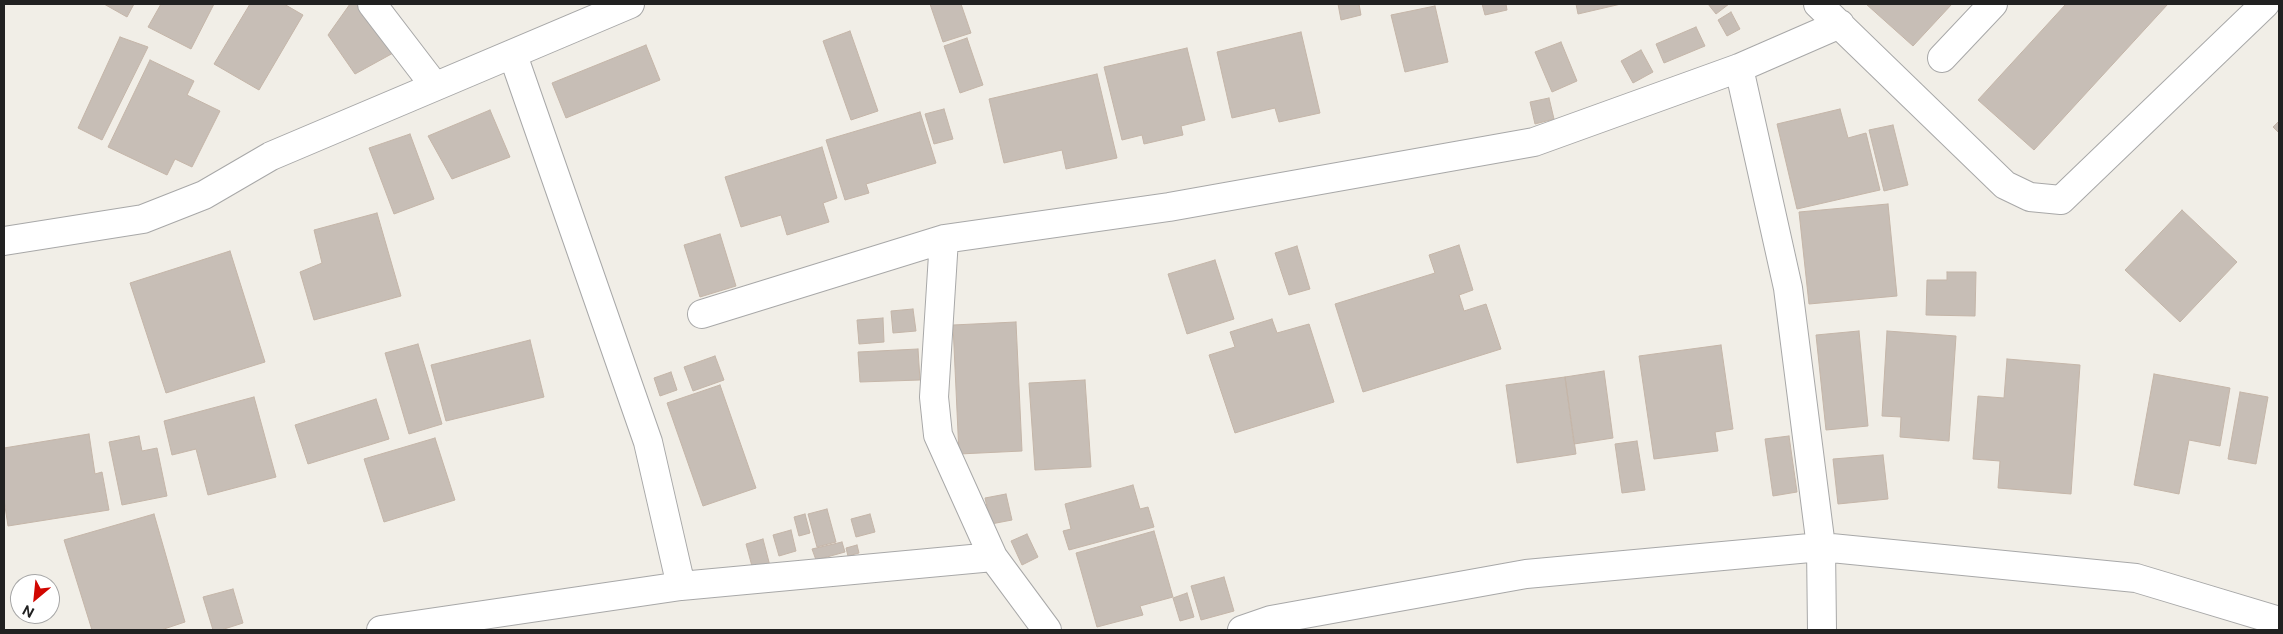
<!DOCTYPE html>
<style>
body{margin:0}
#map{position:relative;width:2283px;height:634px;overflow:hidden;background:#f1eee7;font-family:"Public Sans",sans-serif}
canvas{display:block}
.frame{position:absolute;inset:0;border:5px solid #212121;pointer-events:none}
.north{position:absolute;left:10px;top:574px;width:50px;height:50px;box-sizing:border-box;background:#fff;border:1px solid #a6a6a6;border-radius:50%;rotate:208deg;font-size:14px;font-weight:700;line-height:20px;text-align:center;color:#212121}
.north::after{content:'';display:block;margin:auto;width:18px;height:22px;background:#d10600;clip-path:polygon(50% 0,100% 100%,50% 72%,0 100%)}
</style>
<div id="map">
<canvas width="2283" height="634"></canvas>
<div class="frame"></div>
<div class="north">N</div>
</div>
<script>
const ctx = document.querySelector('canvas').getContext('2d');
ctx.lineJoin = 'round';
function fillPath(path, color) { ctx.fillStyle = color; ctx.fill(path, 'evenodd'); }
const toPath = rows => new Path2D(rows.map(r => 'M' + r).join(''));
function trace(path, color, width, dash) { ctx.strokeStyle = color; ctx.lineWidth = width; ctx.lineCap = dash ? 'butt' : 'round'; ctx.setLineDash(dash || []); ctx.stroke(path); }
const building = toPath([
 [104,4,134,4,127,17,104,4],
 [161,4,214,4,191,49,148,27,161,4],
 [250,4,284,4,303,15,259,90,214,64,250,4],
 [350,4,359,4,395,52,355,74,328,35,350,4],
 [930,4,961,4,971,33,943,42,930,4],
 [1338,4,1359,4,1361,15,1341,20,1338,4],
 [1482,4,1506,4,1507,10,1485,15,1482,4],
 [1576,4,1621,4,1578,14,1576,4],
 [1708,4,1729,4,1716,14,1708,4],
 [1866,4,1952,4,1913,46,1866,4],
 [2066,4,2168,4,2034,150,1978,100,2066,4],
 [1435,6,1448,62,1405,72,1391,15,1435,6],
 [1731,12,1740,29,1727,36,1718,20,1731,12],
 [1696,27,1705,46,1664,63,1656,44,1696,27],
 [850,31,878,111,851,120,823,41,850,31],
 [1301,32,1320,113,1279,122,1275,108,1232,118,1217,52,1301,32],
 [120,37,148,47,102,140,78,128,120,37],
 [967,38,983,85,960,93,944,46,967,38],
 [1561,42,1577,81,1552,92,1535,52,1561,42],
 [646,45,660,80,566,118,552,83,646,45],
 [1187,48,1205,120,1181,126,1183,135,1144,144,1142,135,1122,140,1104,67,1187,48],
 [1641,50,1653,72,1633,83,1621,61,1641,50],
 [150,60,194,81,187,95,220,111,192,167,175,159,167,175,108,147,150,60],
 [1097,74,1117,158,1066,169,1062,150,1004,163,989,99,1097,74],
 [1549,98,1554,119,1535,124,1530,102,1549,98],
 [944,109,953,139,934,144,925,114,944,109],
 [1840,109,1848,138,1866,133,1880,190,1797,209,1777,124,1840,109],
 [490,110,510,157,452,179,428,136,490,110],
 [920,112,936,163,866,184,869,193,845,200,826,140,920,112],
 [2279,121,2279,133,2273,127,2279,121],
 [1893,125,1908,185,1884,191,1869,130,1893,125],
 [410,134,434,199,394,214,369,148,410,134],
 [822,147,837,198,823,203,829,222,787,235,781,215,741,227,725,177,822,147],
 [1888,204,1897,296,1809,304,1799,212,1888,204],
 [2182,210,2237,262,2180,322,2125,270,2182,210],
 [377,213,401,296,314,320,300,272,322,263,314,230,377,213],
 [720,234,736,286,700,297,684,245,720,234],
 [1459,245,1473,290,1459,295,1464,311,1486,304,1501,349,1363,392,1335,304,1435,273,1429,255,1459,245],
 [1297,246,1310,289,1289,295,1275,253,1297,246],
 [230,251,265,362,166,393,130,283,230,251],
 [1215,260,1234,319,1187,334,1168,274,1215,260],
 [1947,272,1976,272,1975,316,1926,315,1927,280,1947,280,1947,272],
 [913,309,916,331,893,333,891,311,913,309],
 [883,318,884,342,859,344,857,320,883,318],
 [1272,319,1277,333,1309,324,1334,402,1235,433,1209,355,1235,347,1230,332,1272,319],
 [1016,322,1022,451,959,454,953,325,1016,322],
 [1859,331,1868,426,1826,430,1816,335,1859,331],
 [1887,331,1956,336,1949,441,1900,437,1901,417,1882,416,1887,331],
 [530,340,544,397,446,421,431,365,530,340],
 [418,344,442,424,409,434,385,353,418,344],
 [1721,345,1733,429,1715,432,1718,451,1654,459,1639,356,1721,345],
 [918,349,920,380,860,382,858,352,918,349],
 [715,356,724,380,693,391,684,367,715,356],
 [2007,359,2080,365,2071,494,1998,488,2000,461,1973,459,1978,396,2004,398,2007,359],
 [1604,371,1613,438,1574,444,1565,377,1604,371],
 [671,372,677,390,660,396,654,378,671,372],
 [2154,374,2230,388,2220,446,2189,440,2179,494,2134,485,2154,374],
 [1565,377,1576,454,1517,463,1506,385,1565,377],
 [1085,380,1091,467,1035,470,1029,383,1085,380],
 [720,385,756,488,703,506,667,403,720,385],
 [2240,392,2268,397,2256,464,2228,459,2240,392],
 [254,397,276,477,208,495,196,449,172,455,164,421,254,397],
 [376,399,389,439,308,464,295,425,376,399],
 [89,434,95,474,102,472,109,510,8,526,4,500,4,448,89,434],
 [139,436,142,451,157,448,167,496,122,505,109,442,139,436],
 [1789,436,1797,492,1773,496,1765,439,1789,436],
 [435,438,455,500,384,522,364,459,435,438],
 [1637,441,1645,490,1622,493,1615,444,1637,441],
 [1883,455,1888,499,1838,504,1833,459,1883,455],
 [1133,485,1140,509,1148,507,1154,527,1069,550,1063,531,1071,529,1065,504,1133,485],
 [1006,494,1012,520,991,524,985,498,1006,494],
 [827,509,836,542,817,547,808,514,827,509],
 [154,514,185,622,161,630,92,630,64,540,154,514],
 [805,514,810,533,799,536,794,517,805,514],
 [870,514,875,532,856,537,851,519,870,514],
 [791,530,796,551,779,556,773,535,791,530],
 [1154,531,1173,597,1140,606,1143,615,1097,627,1076,553,1154,531],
 [1027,534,1038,557,1022,565,1011,541,1027,534],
 [763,539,770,566,753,570,746,544,763,539],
 [842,542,845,552,816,560,812,549,842,542],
 [857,545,859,553,848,556,846,548,857,545],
 [1224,577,1234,611,1201,620,1191,586,1224,577],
 [233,589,243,623,221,630,213,630,203,597,233,589],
 [1187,593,1194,617,1180,621,1173,598,1187,593]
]);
fillPath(building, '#c7beb6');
trace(building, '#c4b5a8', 1);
const minor = toPath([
 [372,4,434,85],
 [1818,4,2005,185,2030,197,2061,200,2265,4],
 [513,55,648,442,681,586],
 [1942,58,1993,4],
 [1739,68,1788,288,1821,547,1822,630],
 [944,239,934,397,938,435,993,557,1047,630],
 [4,241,143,219,204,195,271,156,630,4],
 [702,314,944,239,1169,207,1534,142,1739,68,1840,24],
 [381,630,681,586,993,557],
 [1242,630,1271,620,1526,574,1821,547,2136,578,2279,621]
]);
trace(minor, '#a8a8a8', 30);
trace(minor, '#fff', 28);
</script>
